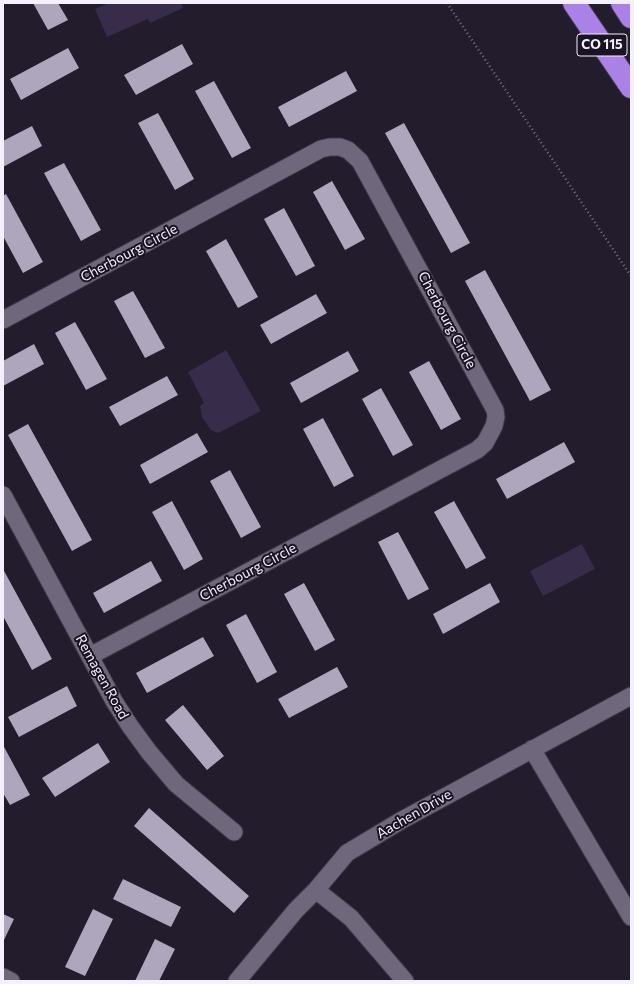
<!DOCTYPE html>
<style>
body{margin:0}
#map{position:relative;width:634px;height:984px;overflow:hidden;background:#221c2d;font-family:Commissioner,sans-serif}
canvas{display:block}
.frame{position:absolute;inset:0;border:4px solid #f4f0fd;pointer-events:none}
</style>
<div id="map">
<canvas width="634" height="984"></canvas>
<div class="frame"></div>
</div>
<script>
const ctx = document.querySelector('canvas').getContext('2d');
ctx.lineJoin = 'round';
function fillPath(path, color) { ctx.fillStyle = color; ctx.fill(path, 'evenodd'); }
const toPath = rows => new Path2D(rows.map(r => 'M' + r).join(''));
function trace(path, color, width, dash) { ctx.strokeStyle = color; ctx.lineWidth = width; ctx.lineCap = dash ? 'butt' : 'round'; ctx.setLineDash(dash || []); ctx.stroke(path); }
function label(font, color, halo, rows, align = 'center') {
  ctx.font = font + ' Commissioner,sans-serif'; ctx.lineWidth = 4; ctx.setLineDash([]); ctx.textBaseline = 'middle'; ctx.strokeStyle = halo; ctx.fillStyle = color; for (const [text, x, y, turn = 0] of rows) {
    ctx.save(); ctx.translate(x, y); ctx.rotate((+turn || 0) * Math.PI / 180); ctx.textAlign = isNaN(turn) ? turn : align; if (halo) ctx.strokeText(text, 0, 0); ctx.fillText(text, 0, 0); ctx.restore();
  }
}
fillPath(toPath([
 [109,3,181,3,183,8,150,23,148,19,107,37,95,9],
 [226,350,261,411,218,433,211,430,202,417,200,406,204,403,188,372],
 [582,544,595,569,543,596,530,571]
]), '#372c4a');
fillPath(toPath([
 [33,3,58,3,68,20,48,30],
 [182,44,193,64,136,95,124,75],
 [68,48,79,68,21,100,10,79],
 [346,71,357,91,289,127,278,107],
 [214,81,251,148,232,158,195,91],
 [158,113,194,179,175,190,138,123],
 [404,123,470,243,451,253,385,133],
 [32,126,42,146,3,167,3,141],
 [64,163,101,230,81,241,44,173],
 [332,181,365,239,345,250,313,192],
 [6,194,43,262,23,273,3,236,3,196],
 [284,208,315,266,296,276,264,219],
 [226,239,258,297,238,308,206,251],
 [485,270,551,390,530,401,465,281],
 [133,291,165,348,145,358,114,301],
 [316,294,327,313,271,344,260,325],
 [75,322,107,379,86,390,55,333],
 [34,344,44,364,3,386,3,361],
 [348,351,359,371,301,403,290,383],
 [429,361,461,419,441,430,409,372],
 [167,376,178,395,120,426,109,407],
 [381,388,413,445,393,456,362,399],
 [323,418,354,476,334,487,303,429],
 [28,424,92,540,72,551,8,435],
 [197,433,208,452,150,484,140,465],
 [564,442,575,462,507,499,496,479],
 [230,470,261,527,241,538,210,481],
 [172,501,203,559,184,570,152,512],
 [454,501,486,558,466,569,434,512],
 [398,532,429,589,408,600,378,542],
 [151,561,162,581,104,613,93,593],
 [3,569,52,659,32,670,3,616],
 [304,583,335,640,315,651,284,594],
 [490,583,500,602,443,634,433,614],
 [246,614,277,672,257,683,226,625],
 [203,637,214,656,147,693,136,673],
 [337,667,348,687,289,718,278,699],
 [67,686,77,706,19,737,8,717],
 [183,705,224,756,207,770,165,720],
 [98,743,110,762,55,797,42,778],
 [3,745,30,795,10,805,3,793],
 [149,808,249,896,234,913,134,826],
 [123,879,181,907,171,927,113,899],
 [93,909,113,919,85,976,65,967],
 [3,914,14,919,3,942],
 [155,939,175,949,159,981,135,981]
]), '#aea6bd');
const street = toPath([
 [3,320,321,149,330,147,340,147,348,150,360,161,495,410,496,417,494,426,485,443,477,450,90,656],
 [3,495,114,701,130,726,149,752,176,784,234,832],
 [532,749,631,917],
 [316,890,351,918,405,981],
 [3,977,11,981],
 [237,981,296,910,316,890,347,853,402,820,631,696]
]);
const highway = toPath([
 [574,3,631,87],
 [622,3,631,17]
]);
trace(street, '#3f3948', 19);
trace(highway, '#3f3948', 24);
trace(toPath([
 [447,3,631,276]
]), '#797383', 2.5, [1, 3]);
trace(street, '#6f687d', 17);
trace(highway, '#aa82e7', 22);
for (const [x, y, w] of [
 [602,45,50]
]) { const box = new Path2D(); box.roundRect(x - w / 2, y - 11, w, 22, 3); ctx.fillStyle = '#191323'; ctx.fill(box); trace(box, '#f4f0fd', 1); }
label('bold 13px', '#f4f0fd', null, [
 ["CO 115",602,45]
]);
label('14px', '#f4f0fd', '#191323', [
 ["Cherbourg Circle",129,253,-28],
 ["Cherbourg Circle",447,320,62],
 ["Cherbourg Circle",248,572,-28],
 ["Remagen Road",102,677,61],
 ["Aachen Drive",414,814,-30]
]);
</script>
